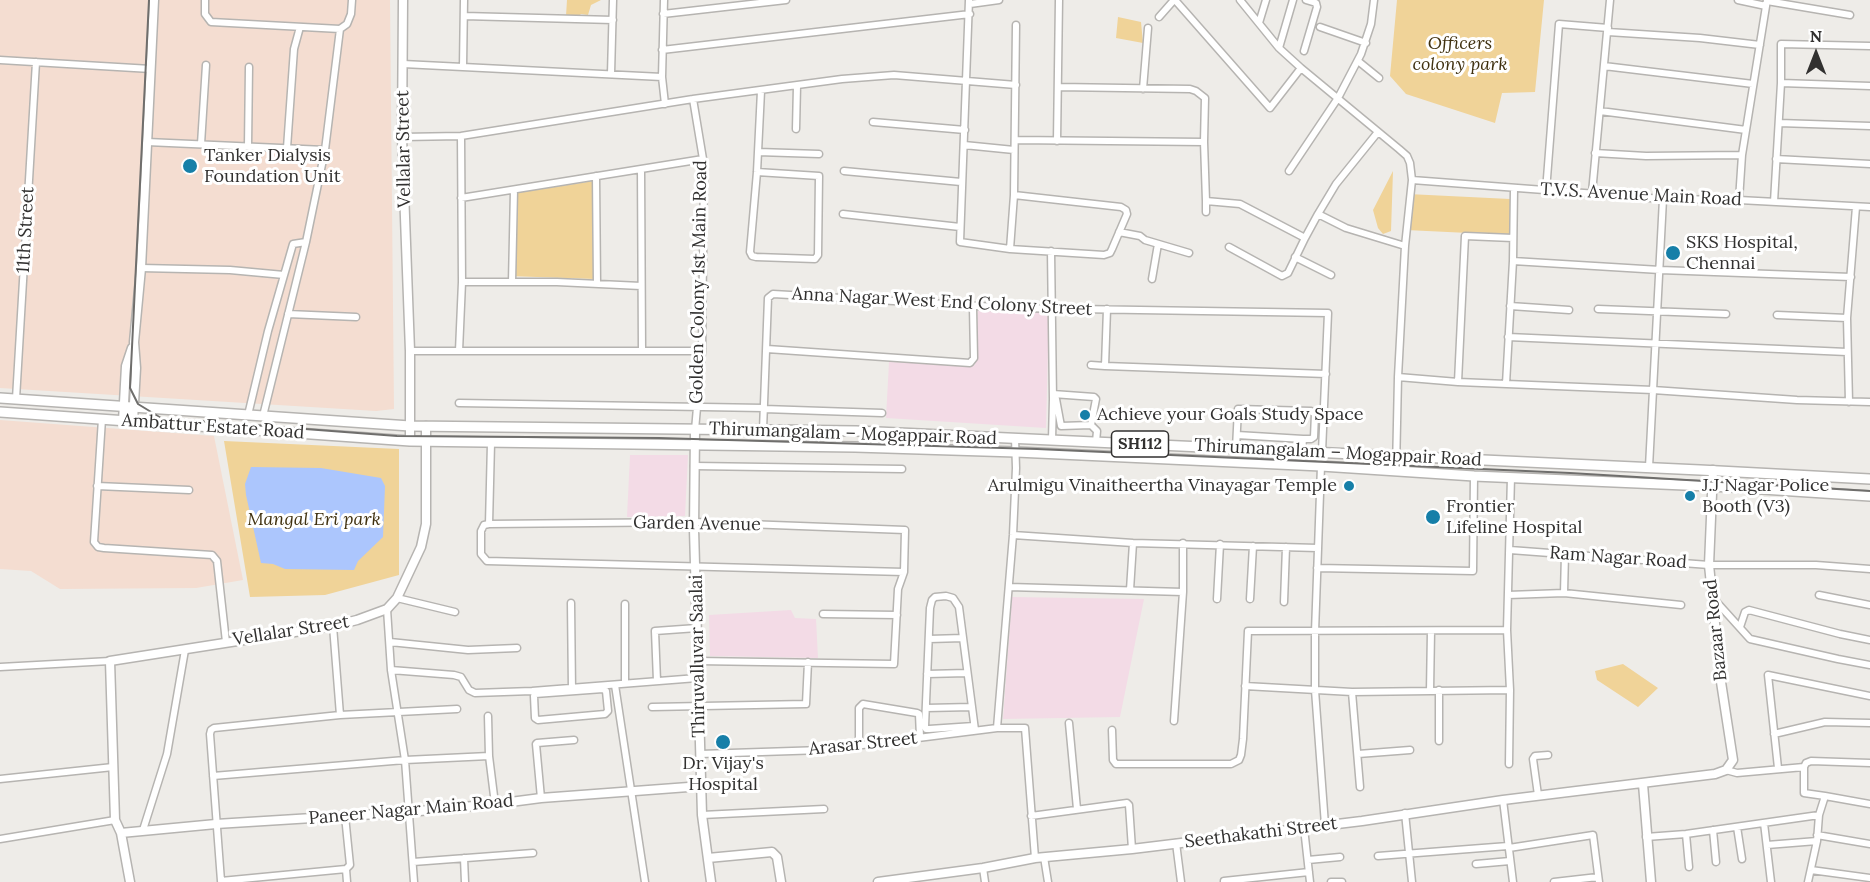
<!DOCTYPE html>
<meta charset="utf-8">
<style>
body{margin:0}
#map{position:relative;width:1870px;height:882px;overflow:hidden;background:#eeece8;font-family:Lora,serif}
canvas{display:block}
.north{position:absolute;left:1786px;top:24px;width:60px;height:60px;-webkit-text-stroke:4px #fff;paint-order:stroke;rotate:0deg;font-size:16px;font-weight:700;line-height:24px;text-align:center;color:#323130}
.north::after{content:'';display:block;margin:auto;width:21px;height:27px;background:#323130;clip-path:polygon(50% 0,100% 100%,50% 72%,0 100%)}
</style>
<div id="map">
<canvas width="1870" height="882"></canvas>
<div class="north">N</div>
</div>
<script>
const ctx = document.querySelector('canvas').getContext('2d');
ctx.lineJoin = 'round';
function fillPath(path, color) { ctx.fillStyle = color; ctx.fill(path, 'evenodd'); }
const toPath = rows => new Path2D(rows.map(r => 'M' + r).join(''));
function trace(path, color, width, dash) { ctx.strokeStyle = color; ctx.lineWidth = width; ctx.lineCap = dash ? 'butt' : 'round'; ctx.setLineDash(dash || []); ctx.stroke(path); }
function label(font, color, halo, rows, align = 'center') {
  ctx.font = font + ' Lora,serif'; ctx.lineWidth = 6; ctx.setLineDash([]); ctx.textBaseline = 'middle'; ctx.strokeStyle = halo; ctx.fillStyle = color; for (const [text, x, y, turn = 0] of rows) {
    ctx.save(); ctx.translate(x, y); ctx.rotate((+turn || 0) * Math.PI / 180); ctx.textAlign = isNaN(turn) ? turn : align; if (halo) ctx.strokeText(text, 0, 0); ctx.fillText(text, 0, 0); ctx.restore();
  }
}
fillPath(toPath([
 [0,0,390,0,394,409,376,411,0,388],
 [0,420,214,436,243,580,196,588,60,589,31,571,0,569]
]), '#f4ddd1');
fillPath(toPath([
 [978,309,1049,311,1046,428,886,418,889,362,975,365],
 [630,455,688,455,685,516,627,517],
 [1012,597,1144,599,1120,717,1003,719],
 [791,610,795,618,816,619,818,658,710,656,709,615]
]), '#f3dbe6');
fillPath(toPath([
 [567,0,601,0,591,5,588,15,581,14,578,17,566,16],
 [1397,0,1544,0,1535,92,1502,93,1495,123,1406,94,1390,76],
 [1118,17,1141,22,1143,43,1116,38],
 [1393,171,1391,231,1383,234,1378,228,1373,210],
 [594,181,595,279,508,276,515,193],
 [1408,194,1510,199,1510,235,1406,230],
 [224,441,399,449,399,575,325,595,250,597],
 [1623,664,1658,688,1638,707,1597,680,1595,671]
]), '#f0d398');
fillPath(toPath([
 [251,467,321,468,381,478,385,486,383,537,358,561,354,570,285,569,273,564,261,563,246,495,245,484]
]), '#acc6fd');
const street = toPath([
 [205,0,205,14,211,22,340,29,347,24,351,14,352,0],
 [664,0,662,77,665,104],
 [969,0,960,242,1010,249,1104,255,1110,253,1112,249,1127,214,1126,210,1121,207,1014,195],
 [1175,0,1270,108,1301,68],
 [1240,0,1279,48,1301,68,1399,149,1407,156,1410,163,1412,180,1405,246,1398,377,1396,470],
 [1738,0,1766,6],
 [1767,1,1850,15],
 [970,4,999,0],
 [663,14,786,0],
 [464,16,613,20],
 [1159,17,1174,0],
 [1259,23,1266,0],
 [1320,27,1366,43],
 [1608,32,1700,38,1760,45],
 [1279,48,1293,0],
 [662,50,970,14],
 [1304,51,1317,7,1316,3,1306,0],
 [0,60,151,69],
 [1358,61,1379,78],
 [403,64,662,77],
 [1604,66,1753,84],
 [463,67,464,0],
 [611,74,613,0],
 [1781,83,1870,86],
 [1058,87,1190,89,1196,91,1205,98,1204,142,1206,201,1240,204,1305,238,1318,214,1346,228,1405,246],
 [1143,89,1148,28],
 [693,99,704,165,702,351,695,430],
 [1600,111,1746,130],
 [873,122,965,130],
 [1779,123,1870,126],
 [796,129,797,86],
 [402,137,461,136,693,99,842,79,894,75,1016,85],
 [1015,140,1204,142],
 [1057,141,1059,0],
 [147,142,325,150,340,29],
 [201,144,206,65],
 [964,145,1014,150],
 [248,146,249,67],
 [287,148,294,49,300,27],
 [758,152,819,154],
 [1595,153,1646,156,1742,155],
 [1776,159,1870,164],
 [641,169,642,351],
 [844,171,961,182],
 [1289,171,1338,98,1361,54,1371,24,1374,0],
 [757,172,819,176,818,255,815,259,756,257,752,256,750,252,757,172,761,91],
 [596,176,597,284],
 [1412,180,1663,199,1739,200,1870,207],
 [1546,191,1559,24,1608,28],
 [1592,193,1610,0],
 [461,198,703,159],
 [1739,200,1742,155,1767,0],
 [1774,202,1781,83,1781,44,1870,46],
 [1206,212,1206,201],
 [843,214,960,227],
 [1318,214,1336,184,1378,132],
 [1119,232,1140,236,1145,240,1189,253],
 [1229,247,1282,276,1288,273,1305,238],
 [1010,249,1014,195,1016,25],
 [1051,251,1053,399,1052,440],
 [1295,257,1331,275],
 [1513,261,1660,270,1851,277],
 [141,268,230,270,284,275],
 [1152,279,1158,244],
 [462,282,557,282,641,286],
 [512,282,514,190],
 [1510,306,1569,310],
 [1107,309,1105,366,1326,374],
 [1598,309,1726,314],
 [288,314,356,317],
 [1777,315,1847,318],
 [1508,337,1847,352],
 [767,349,970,363,974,358,973,307],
 [410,351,702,351],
 [459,351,462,282,461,136],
 [1091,365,1105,366],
 [1398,377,1458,382,1653,390,1797,400,1870,402],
 [1458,382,1465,236,1513,238],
 [1506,384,1513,261,1514,189],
 [1053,394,1094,397,1096,399,1091,425,1061,426,1056,399],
 [16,399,36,62],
 [1849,402,1847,318,1856,207],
 [459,403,764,408],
 [764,409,882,413],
 [248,415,268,331,293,244,306,242,325,150],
 [263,416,306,242],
 [102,419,94,542,98,547,104,548,212,555,217,561,226,642],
 [1091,425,1097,431,1096,442],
 [763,430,768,298,773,294,1014,308,1328,313,1322,452],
 [1237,435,1303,439],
 [1236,448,1238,409,1311,411,1315,414,1314,437,1311,439,1303,439,1302,452],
 [694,466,902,469],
 [1321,466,1315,632,1315,690,1325,825],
 [1649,467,1663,199],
 [97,486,189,490],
 [489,524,694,522,905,530,904,572,898,589,894,664,697,661],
 [489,524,484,525,481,531,481,554,487,561,904,572],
 [489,524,491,443],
 [1013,535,1133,543,1318,548],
 [1510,550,1709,565,1816,565,1870,569],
 [1317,568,1473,571,1474,476],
 [1009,587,1183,592],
 [1130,590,1133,543],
 [1564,593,1565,554],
 [1508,595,1564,593,1681,605],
 [1819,595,1870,605],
 [397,598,455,612],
 [1713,598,1750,639,1838,659,1870,665],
 [1217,599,1220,544],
 [1250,599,1253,546],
 [1284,602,1286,547],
 [571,603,572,691],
 [387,609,391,670,405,760,414,882],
 [823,614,897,615],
 [333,626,340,715],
 [1740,627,1745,612,1749,610,1840,634,1870,640],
 [929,639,963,638],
 [390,642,468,650,517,648],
 [0,667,110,661],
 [391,670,454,675,461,677,469,690,475,693,532,691,697,678],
 [927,674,967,673],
 [657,681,655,631,697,628],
 [625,683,625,604],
 [615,685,645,882],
 [1245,686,1352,692,1510,690],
 [603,689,606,691,608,711,605,714,538,720,535,718,534,696,535,694,603,689],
 [1439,690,1439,741],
 [1430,691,1431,631],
 [1352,692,1360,787],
 [652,707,806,704,808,662],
 [926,708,972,707],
 [1174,721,1183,592,1183,543],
 [1069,723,1077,809],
 [974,726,929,729,926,729,925,726,930,608,932,600,935,597,946,596,953,598,959,607,975,730],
 [997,728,1013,535,1016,468,1015,438],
 [1112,730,1113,760,1116,764,1231,764,1239,760,1241,755,1243,739,1248,631,1507,630],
 [1774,734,1825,722,1870,723],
 [859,745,859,708,863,704,917,713,919,714,920,737],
 [700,754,823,750,997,728,1025,728,1035,858],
 [1358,754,1410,750],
 [489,756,495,804],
 [1509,764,1510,690,1507,630,1511,477],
 [1804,767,1804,793,1825,796,1819,815,1817,841,1808,882],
 [1778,768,1768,675,1870,696],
 [1726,770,1737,773,1804,767,1806,763,1811,761,1870,763],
 [213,776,405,760,489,756,488,716],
 [0,779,113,767],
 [1538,795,1533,759,1535,756,1548,755],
 [1825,796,1870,804],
 [541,798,536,744,537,743,574,740],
 [1503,800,1513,882],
 [1405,813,1412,882],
 [702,815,824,809],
 [345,816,350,865,346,869,347,882],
 [1031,816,1127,803,1129,805,1132,849],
 [1764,823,1771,882],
 [1737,827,1742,859],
 [1304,828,1310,882],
 [143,830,167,754,185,650],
 [1713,830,1716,862],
 [1686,834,1689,867],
 [1817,835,1870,844],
 [1646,837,1686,834,1819,815],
 [0,839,115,820],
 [1176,843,1181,882],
 [1767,845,1817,841],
 [1509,848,1593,835,1599,882],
 [1378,856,1508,846],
 [1044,857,1048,882],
 [464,858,465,882],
 [1308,860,1340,857],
 [413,862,533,853],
 [1476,864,1510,861],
 [983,868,985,882],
 [346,869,221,881,210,734,211,730,214,728,340,715,457,709],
 [1811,870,1870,878],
 [1224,882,1224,881,1309,872],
 [1331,882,1342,882],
 [1554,882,1598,877]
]);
const secondary = toPath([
 [403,0,402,137,410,351,410,441],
 [123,421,126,366,132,348],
 [133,421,136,368,134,342,141,268,154,0],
 [695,430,694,529,702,815,711,882],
 [1643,784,1651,882],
 [121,833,216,824,409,812,495,804,541,798,702,786],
 [708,858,772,852,777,857,781,882],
 [130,882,121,833,115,820,110,661,333,626,357,620,387,609,397,598,421,547,426,524,426,426],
 [878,882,983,868,1035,858,1132,849,1362,821,1503,800,1715,774,1726,770,1733,760,1721,682,1709,565,1713,470]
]);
const primary = toPath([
 [0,398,410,426,856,431,1700,470,1870,479],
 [0,412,410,441,855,447,1016,452,1321,466,1474,476,1731,487,1870,496]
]);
trace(street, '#b6b4b1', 9);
trace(secondary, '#b6b4b1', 11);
trace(primary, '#b6b4b1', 12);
trace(street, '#fff', 6);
trace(secondary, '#fff', 8);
trace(primary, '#fff', 9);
trace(toPath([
 [149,0,130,388,138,404,161,418,397,436,659,438,1037,449,1570,473,1870,491]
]), '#6f6e6c', 2);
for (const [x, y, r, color] of [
 [190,166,8,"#167fa8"],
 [1673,253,8,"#167fa8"],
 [1085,415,6,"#167fa8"],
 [1349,486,6,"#167fa8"],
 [1690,496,6,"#167fa8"],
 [1433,517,8,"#167fa8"],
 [723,742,8,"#167fa8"]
]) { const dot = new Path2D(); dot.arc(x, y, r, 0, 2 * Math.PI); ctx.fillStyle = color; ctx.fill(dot); trace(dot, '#fff', 2); }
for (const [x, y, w] of [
 [1140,444,57]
]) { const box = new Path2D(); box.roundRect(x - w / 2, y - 13, w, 26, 4.5); ctx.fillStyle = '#fff'; ctx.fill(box); trace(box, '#323130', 1.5); }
label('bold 16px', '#323130', null, [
 ["SH112",1140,444]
]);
label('italic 18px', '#403110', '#fff', [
 ["Officers",1460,44],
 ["colony park",1460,65],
 ["Mangal Eri park",314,520]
]);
label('18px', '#323130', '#fff', [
 ["Vellalar Street",404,149,-91],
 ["T.V.S. Avenue Main Road",1641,195,3],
 ["11th Street",26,230,-87],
 ["Golden Colony 1st Main Road",699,282,-89],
 ["Anna Nagar West End Colony Street",942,302,3],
 ["Ambattur Estate Road",213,427,4],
 ["Thirumangalam – Mogappair Road",853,434,2],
 ["Thirumangalam – Mogappair Road",1338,453,3],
 ["Garden Avenue",697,524,1],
 ["Ram Nagar Road",1618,558,4],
 ["Bazaar Road",1716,630,-96],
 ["Vellalar Street",291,631,-9],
 ["Thiruvalluvar Saalai",698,656,-91],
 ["Arasar Street",863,744,-6],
 ["Paneer Nagar Main Road",411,810,-5],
 ["Seethakathi Street",1261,833,-7]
]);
label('18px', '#323130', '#fff', [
 ["Tanker Dialysis",204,156],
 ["Foundation Unit",204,177],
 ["SKS Hospital,",1686,243],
 ["Chennai",1686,264],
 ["Achieve your Goals Study Space",1097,415],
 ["Arulmigu Vinaitheertha Vinayagar Temple",1337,486,"right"],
 ["J.J Nagar Police",1702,486],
 ["Booth (V3)",1702,507],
 ["Frontier",1446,507],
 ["Lifeline Hospital",1446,528],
 ["Dr. Vijay's",723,764,"center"],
 ["Hospital",723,785,"center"]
], 'left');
</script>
